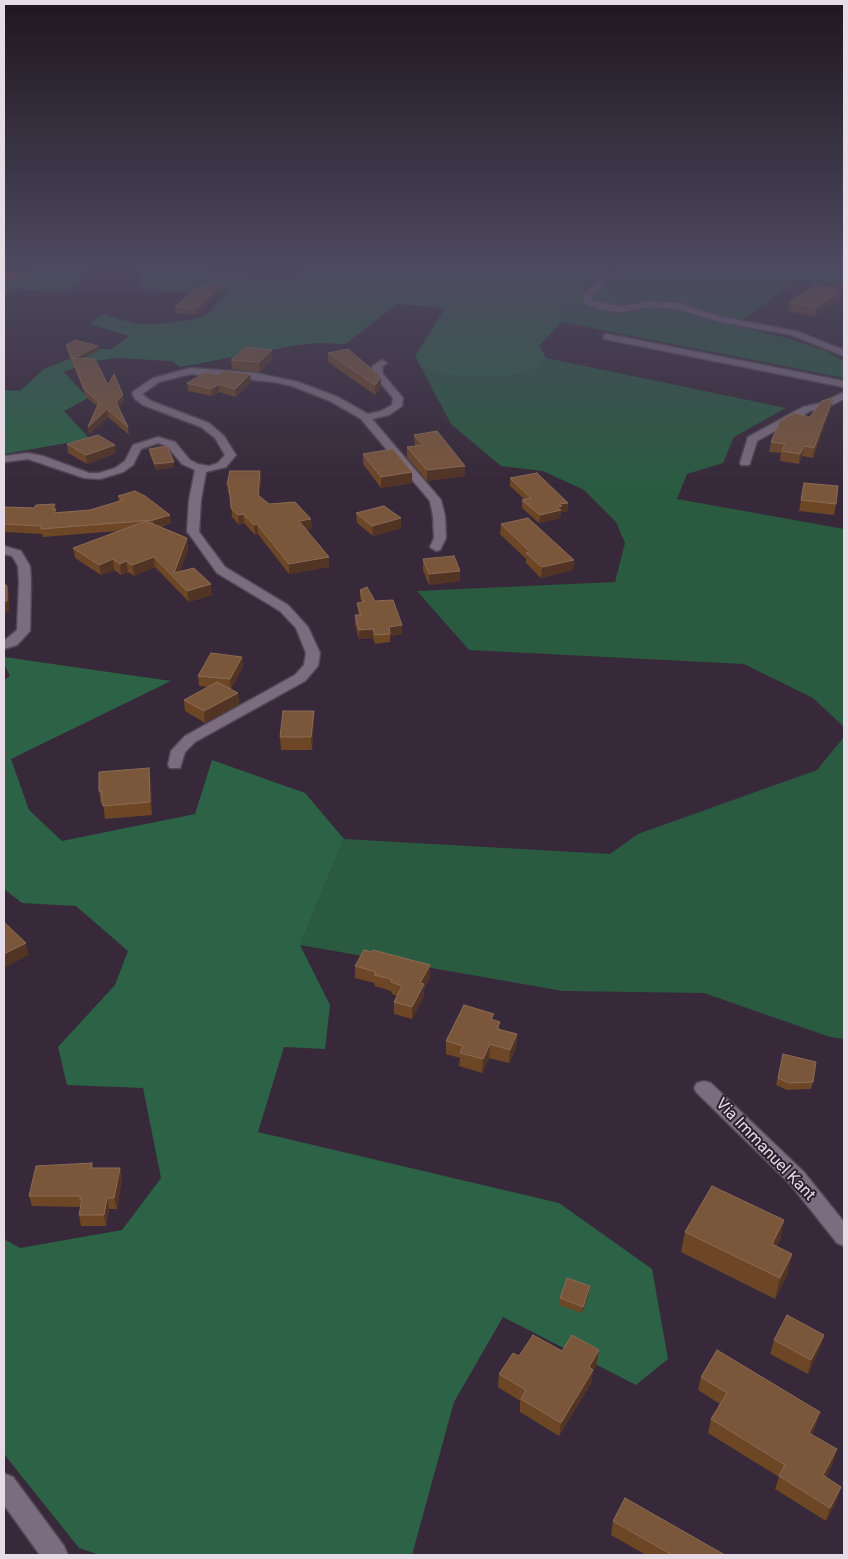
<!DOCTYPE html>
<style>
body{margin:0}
#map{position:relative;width:848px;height:1559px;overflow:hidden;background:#372939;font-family:Roboto,sans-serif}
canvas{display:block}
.frame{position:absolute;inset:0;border:5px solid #e5dce6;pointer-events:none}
</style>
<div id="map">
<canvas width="848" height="1559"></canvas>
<div class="frame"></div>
</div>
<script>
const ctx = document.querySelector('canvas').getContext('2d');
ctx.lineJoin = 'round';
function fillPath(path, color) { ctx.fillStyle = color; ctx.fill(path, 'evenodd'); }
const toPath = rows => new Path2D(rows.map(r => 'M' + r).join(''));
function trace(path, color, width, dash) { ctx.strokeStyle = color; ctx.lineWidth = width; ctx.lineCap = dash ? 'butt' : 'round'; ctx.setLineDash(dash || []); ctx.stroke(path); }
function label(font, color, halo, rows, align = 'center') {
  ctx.font = font + ' Roboto,sans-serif'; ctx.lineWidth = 4; ctx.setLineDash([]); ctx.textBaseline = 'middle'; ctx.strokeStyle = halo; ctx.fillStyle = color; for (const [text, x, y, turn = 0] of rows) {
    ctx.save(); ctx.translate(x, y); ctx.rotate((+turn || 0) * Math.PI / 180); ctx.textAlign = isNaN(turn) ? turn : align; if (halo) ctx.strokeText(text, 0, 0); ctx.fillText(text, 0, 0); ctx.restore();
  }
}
fillPath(toPath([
 [630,268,844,268,844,284,794,281,735,326,788,338,826,351,844,361,844,378,561,322,565,308,604,298],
 [546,358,786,408,734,437,723,463,687,474,677,499,844,529,844,727,813,698,744,664,469,650,417,591,615,582,625,543,616,522,584,490,543,471,501,466,451,424,422,369,455,376,494,378,529,373],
 [844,737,844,1039,830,1037,704,993,563,991,300,945,344,839,610,854,638,834,817,770]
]), '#2a5b41');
fillPath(toPath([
 [35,268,89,268,89,274,67,291,23,290,23,288,4,293,4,280],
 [143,268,208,268,209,272,287,277,303,271,305,268,629,268,604,298,565,308,561,322,539,346,546,358,529,373,494,378,455,376,422,369,415,356,445,308,397,304,345,344,320,343,298,345,180,367,172,361,114,358,89,362,64,372,88,398,64,411,90,439,4,454,4,390,20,391,44,369,94,349,112,349,129,336,89,324,104,314,135,324,159,324,190,320,206,315,229,292,155,292,139,286,139,279],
 [4,657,171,681,11,759,29,810,62,841,195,814,212,760,305,793,344,839,300,945,330,1005,325,1049,284,1047,258,1132,559,1203,652,1269,668,1359,636,1385,503,1317,454,1402,412,1555,100,1555,79,1548,4,1454,4,1239,20,1248,122,1230,161,1178,143,1088,67,1085,58,1047,115,985,128,951,76,906,22,903,4,889,4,680,10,676,4,664]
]), '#2c6246');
const street = toPath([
 [613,268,622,268,591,296,591,301,622,306,649,301,678,303,722,317,796,331,844,350,844,356,791,335,720,322,677,309,649,307,622,312,604,310,584,304,584,293,613,268],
 [607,334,844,381,844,387,604,339,604,335,607,334],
 [382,360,387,363,382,367,383,374,403,398,402,406,389,415,372,419,441,500,445,516,446,538,440,550,436,551,430,547,434,538,433,516,430,501,361,419,330,401,292,386,274,382,191,374,159,382,142,394,151,401,209,423,224,436,236,455,226,467,206,472,201,500,199,532,225,567,288,605,308,627,320,653,318,666,305,681,195,742,185,752,180,768,170,768,168,765,171,751,185,736,295,675,304,665,306,653,296,628,280,611,217,573,189,534,187,532,189,500,195,470,182,464,167,446,158,443,141,449,133,465,123,472,100,479,84,478,28,459,4,462,4,456,28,453,43,456,89,473,99,473,115,468,125,461,133,445,158,437,175,442,190,460,198,464,209,466,218,463,225,455,215,438,201,427,143,405,135,399,132,393,134,391,153,378,191,368,256,373,298,382,338,397,368,414,381,411,392,405,393,398,373,374,372,366,382,360],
 [844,392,844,399,828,407,810,411,757,441,750,463,749,465,741,465,740,463,748,437,803,407,821,403,844,392],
 [4,546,21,551,30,566,31,582,30,631,17,645,4,649,4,641,17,630,19,582,18,566,12,556,4,554,4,546],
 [704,1081,711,1083,804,1172,844,1222,844,1246,837,1243,790,1184,697,1093,694,1088,697,1083,704,1081],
 [4,1473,13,1477,64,1546,68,1555,40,1555,4,1505,4,1473]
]);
const highway = toPath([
 [15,268,36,268,34,271,4,283,4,273,15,268]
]);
trace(street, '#524753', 3);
trace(highway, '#524753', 2);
fillPath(street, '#7c6c7f');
fillPath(highway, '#cc6756');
fillPath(toPath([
 [221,286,221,292,197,315,175,313,175,307],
 [837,289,840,299,815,317,788,311,789,302],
 [66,345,98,351,83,359,124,402,118,408,128,427,129,435,108,417,89,434,88,427,97,406,86,397,67,350],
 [272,350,272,359,260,372,232,369,231,360],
 [328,353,381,387,375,395,328,362],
 [218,375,251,382,236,397,219,392,212,396,188,391,187,383],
 [833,398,831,408,813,458,802,456,799,464,780,461,781,453,769,452,771,442,810,417],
 [414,435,465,476,427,481,407,457,407,447,415,446],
 [67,444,116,453,87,464,68,453],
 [149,449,174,462,174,467,156,470,150,454],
 [363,454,412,472,412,483,381,488,363,464],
 [260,471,261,480,259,496,269,504,312,528,306,530,329,557,329,567,289,574,258,534,255,535,244,523,239,525,232,517,230,495,228,493,227,484],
 [510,478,568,503,568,511,561,512,560,518,539,523,522,508,522,500,524,499,510,486],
 [804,483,836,504,834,515,799,511],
 [118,496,171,523,160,527,187,538,188,549,180,572,212,595,189,602,155,567,134,576,128,572,121,575,114,570,101,575,75,558,73,548,118,531,43,537,42,534,4,532,4,507,34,508,56,512,90,510,119,502],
 [356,513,401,528,373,536,357,523],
 [501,524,574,560,573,570,541,578,526,563,526,559,500,534],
 [423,559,460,581,429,585,423,570],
 [360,590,375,601,402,625,402,634,390,636,390,642,375,644,373,638,359,639,355,624,355,615,359,615,358,612,357,603,362,603,360,598],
 [242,657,243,667,231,689,238,693,239,704,205,723,185,711,184,700,208,687,199,686,198,676],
 [314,711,314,723,312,750,281,750,280,737],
 [151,781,152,815,105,819,103,803,101,804,99,791],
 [355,966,430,977,424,989,424,996,412,1019,394,1014,394,1002,397,996,392,994,391,991,375,986,374,983,355,978],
 [494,1020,500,1029,517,1034,516,1048,509,1063,489,1058,482,1073,459,1066,460,1058,446,1054,446,1041],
 [783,1054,813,1082,811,1089,787,1090,776,1085],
 [92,1163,93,1168,120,1168,122,1178,117,1209,109,1209,106,1226,81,1226,79,1215,81,1207,32,1206,29,1196],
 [784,1220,780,1240,776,1247,792,1254,787,1275,775,1299,681,1252,685,1232],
 [590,1286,589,1293,582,1313,559,1305,560,1298],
 [824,1335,820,1348,808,1374,770,1354,774,1340],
 [599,1350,597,1363,593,1371,591,1383,559,1436,520,1412,520,1401,498,1387,499,1374,519,1356,562,1351],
 [701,1377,816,1425,812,1434,833,1463,826,1477,841,1487,837,1500,826,1521,775,1489,779,1477,708,1433,711,1419,720,1404,698,1390],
 [613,1521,725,1555,646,1555,611,1535]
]), '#6d4626');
fillPath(toPath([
 [221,286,221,292,197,315,196,309],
 [837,288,836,294,841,290,840,299,815,317,816,308],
 [98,346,98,351,74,363,72,359],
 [272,350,272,359,260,372,259,362],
 [250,374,251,382,236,397,235,389],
 [381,377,381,387,375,395,375,385],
 [219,384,219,392,212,396,211,389],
 [123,395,124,402,117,409,116,402],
 [833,398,831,408,813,458,814,448],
 [107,409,108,417,89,434,88,427],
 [115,445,116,453,87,464,86,455],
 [804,446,802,456,799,464,800,454],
 [174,462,174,467,156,470,155,464],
 [465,466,465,476,427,481,427,470],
 [260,471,261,480,259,504,258,495],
 [412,472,412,483,381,488,381,477],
 [568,503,568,511,561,512,560,518,539,523,540,515,557,507,559,504],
 [55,504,57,517,55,521,53,509],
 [243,514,244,523,239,525,238,515],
 [170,515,171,523,154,528,153,520],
 [401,518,401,528,373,536,372,526],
 [311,519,312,528,300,531,299,521],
 [257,524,258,534,255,535,254,525],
 [187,538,188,549,177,580,174,573],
 [154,557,155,567,134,576,132,565],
 [329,557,329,567,289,574,289,564],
 [113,559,114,570,101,575,99,565],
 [574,560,573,570,541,578,542,567],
 [126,561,128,572,121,575,120,564],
 [460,571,460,581,429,585,429,574],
 [211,584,212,595,189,602,187,591],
 [7,586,9,597,9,612,4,613,4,616,4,601],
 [402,625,402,634,390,636,389,627],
 [373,629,373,638,359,639,359,630],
 [242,657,243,667,231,689,230,679],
 [238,693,239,704,205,723,204,711],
 [314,711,314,723,312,750,311,737],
 [149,768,151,781,152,815,150,802],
 [26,943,29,955,4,968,4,954],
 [430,965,430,977,424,989,424,996,412,1019,412,1007,420,983],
 [517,1034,516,1048,509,1063,510,1050],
 [490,1044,489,1058,482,1073,483,1059],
 [120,1168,122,1178,117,1209,114,1198],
 [107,1198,109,1209,106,1226,104,1215],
 [784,1220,780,1240,767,1265,772,1244],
 [792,1254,787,1275,775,1299,780,1278],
 [590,1286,589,1293,582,1313,583,1307],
 [824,1335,820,1348,808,1374,811,1360],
 [599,1350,597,1363,593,1371,591,1383,559,1436,561,1423,589,1367],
 [820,1412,816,1425,805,1446,809,1433],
 [837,1449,833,1463,819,1489,823,1475],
 [841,1487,837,1500,826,1521,830,1508]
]), '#523425');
const building = toPath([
 [816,284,837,288,835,289,841,290,816,308,789,302,816,284],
 [221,286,196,309,175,307,198,287,221,286],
 [75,340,98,346,72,359,66,345,75,340],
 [246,347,272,350,259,362,231,360,246,347],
 [348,349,381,377,375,385,328,353,348,349],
 [72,358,95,359,108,385,114,374,123,395,116,402,128,427,107,409,88,427,99,402,85,390,72,358],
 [222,371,250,374,235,389,219,384,211,389,187,383,206,372,218,375,222,371],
 [833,398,814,448,804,446,800,454,782,451,785,444,771,442,780,421,794,413,810,417,822,401,833,398],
 [437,431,465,466,427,470,407,447,423,445,414,435,437,431],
 [98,435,115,445,86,455,67,444,98,435],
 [167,446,174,462,155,464,149,449,167,446],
 [393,449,412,472,381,477,363,454,393,449],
 [230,471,260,471,258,495,269,504,295,502,311,519,299,521,329,557,289,564,257,524,254,525,243,514,238,515,231,508,229,486,227,484,230,471],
 [537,473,568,503,559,504,562,506,557,507,561,510,540,515,522,500,531,498,510,478,537,473],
 [804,483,838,486,836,504,801,500,804,483],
 [135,491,145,496,170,515,153,520,41,529,41,526,4,524,4,507,34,508,36,505,55,504,53,509,56,509,54,513,90,510,123,500,118,496,135,491],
 [384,506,401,518,372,526,356,513,384,506],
 [528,518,574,560,542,567,526,553,530,552,501,524,528,518],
 [146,521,187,538,174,573,194,568,211,584,187,591,154,557,132,565,126,561,120,564,113,559,99,565,73,548,146,521],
 [454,556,460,571,429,574,423,559,454,556],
 [4,584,7,586,7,601,4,601,4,584],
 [367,587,375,601,393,600,402,625,389,627,390,634,375,635,373,629,359,630,355,615,361,615,357,603,364,602,360,590,367,587],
 [211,653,242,657,230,679,198,676,211,653],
 [217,682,238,693,204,711,184,700,217,682],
 [283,711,314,711,311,737,280,737,283,711],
 [149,768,150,802,103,806,101,791,99,791,99,772,149,768],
 [4,922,26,943,4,954,4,922],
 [364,950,372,952,373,950,430,965,420,983,424,984,412,1007,394,1002,402,986,391,982,391,979,374,975,376,972,355,966,364,950],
 [464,1005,494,1014,491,1019,500,1022,497,1029,517,1034,510,1050,490,1044,483,1059,460,1053,463,1046,446,1041,464,1005],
 [783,1054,816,1062,813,1082,789,1083,778,1078,783,1054],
 [92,1163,91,1168,120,1168,114,1198,107,1198,104,1215,79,1215,82,1199,80,1199,80,1196,29,1196,36,1166,92,1163],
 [712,1186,784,1220,772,1244,792,1254,780,1278,685,1232,712,1186],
 [567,1278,590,1286,583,1307,560,1298,567,1278],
 [787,1315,824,1335,811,1360,774,1340,787,1315],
 [533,1335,562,1351,572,1335,599,1350,589,1367,593,1370,561,1423,521,1399,526,1390,499,1374,513,1353,519,1356,533,1335],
 [717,1350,820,1412,809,1433,837,1449,823,1475,841,1487,830,1508,779,1476,785,1465,711,1419,727,1393,701,1377,717,1350],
 [625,1498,725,1555,672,1555,613,1521,625,1498]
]);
fillPath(building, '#7a563b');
trace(building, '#8b6b56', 1);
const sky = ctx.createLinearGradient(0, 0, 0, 486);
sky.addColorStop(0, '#1e171f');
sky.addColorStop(0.55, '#4d495f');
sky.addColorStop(1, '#4d495f00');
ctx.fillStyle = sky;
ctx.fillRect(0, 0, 848, 486);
label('16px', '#e5dce6', '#2d202f', [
 ["Via Immanuel Kant",765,1150,46]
]);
</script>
